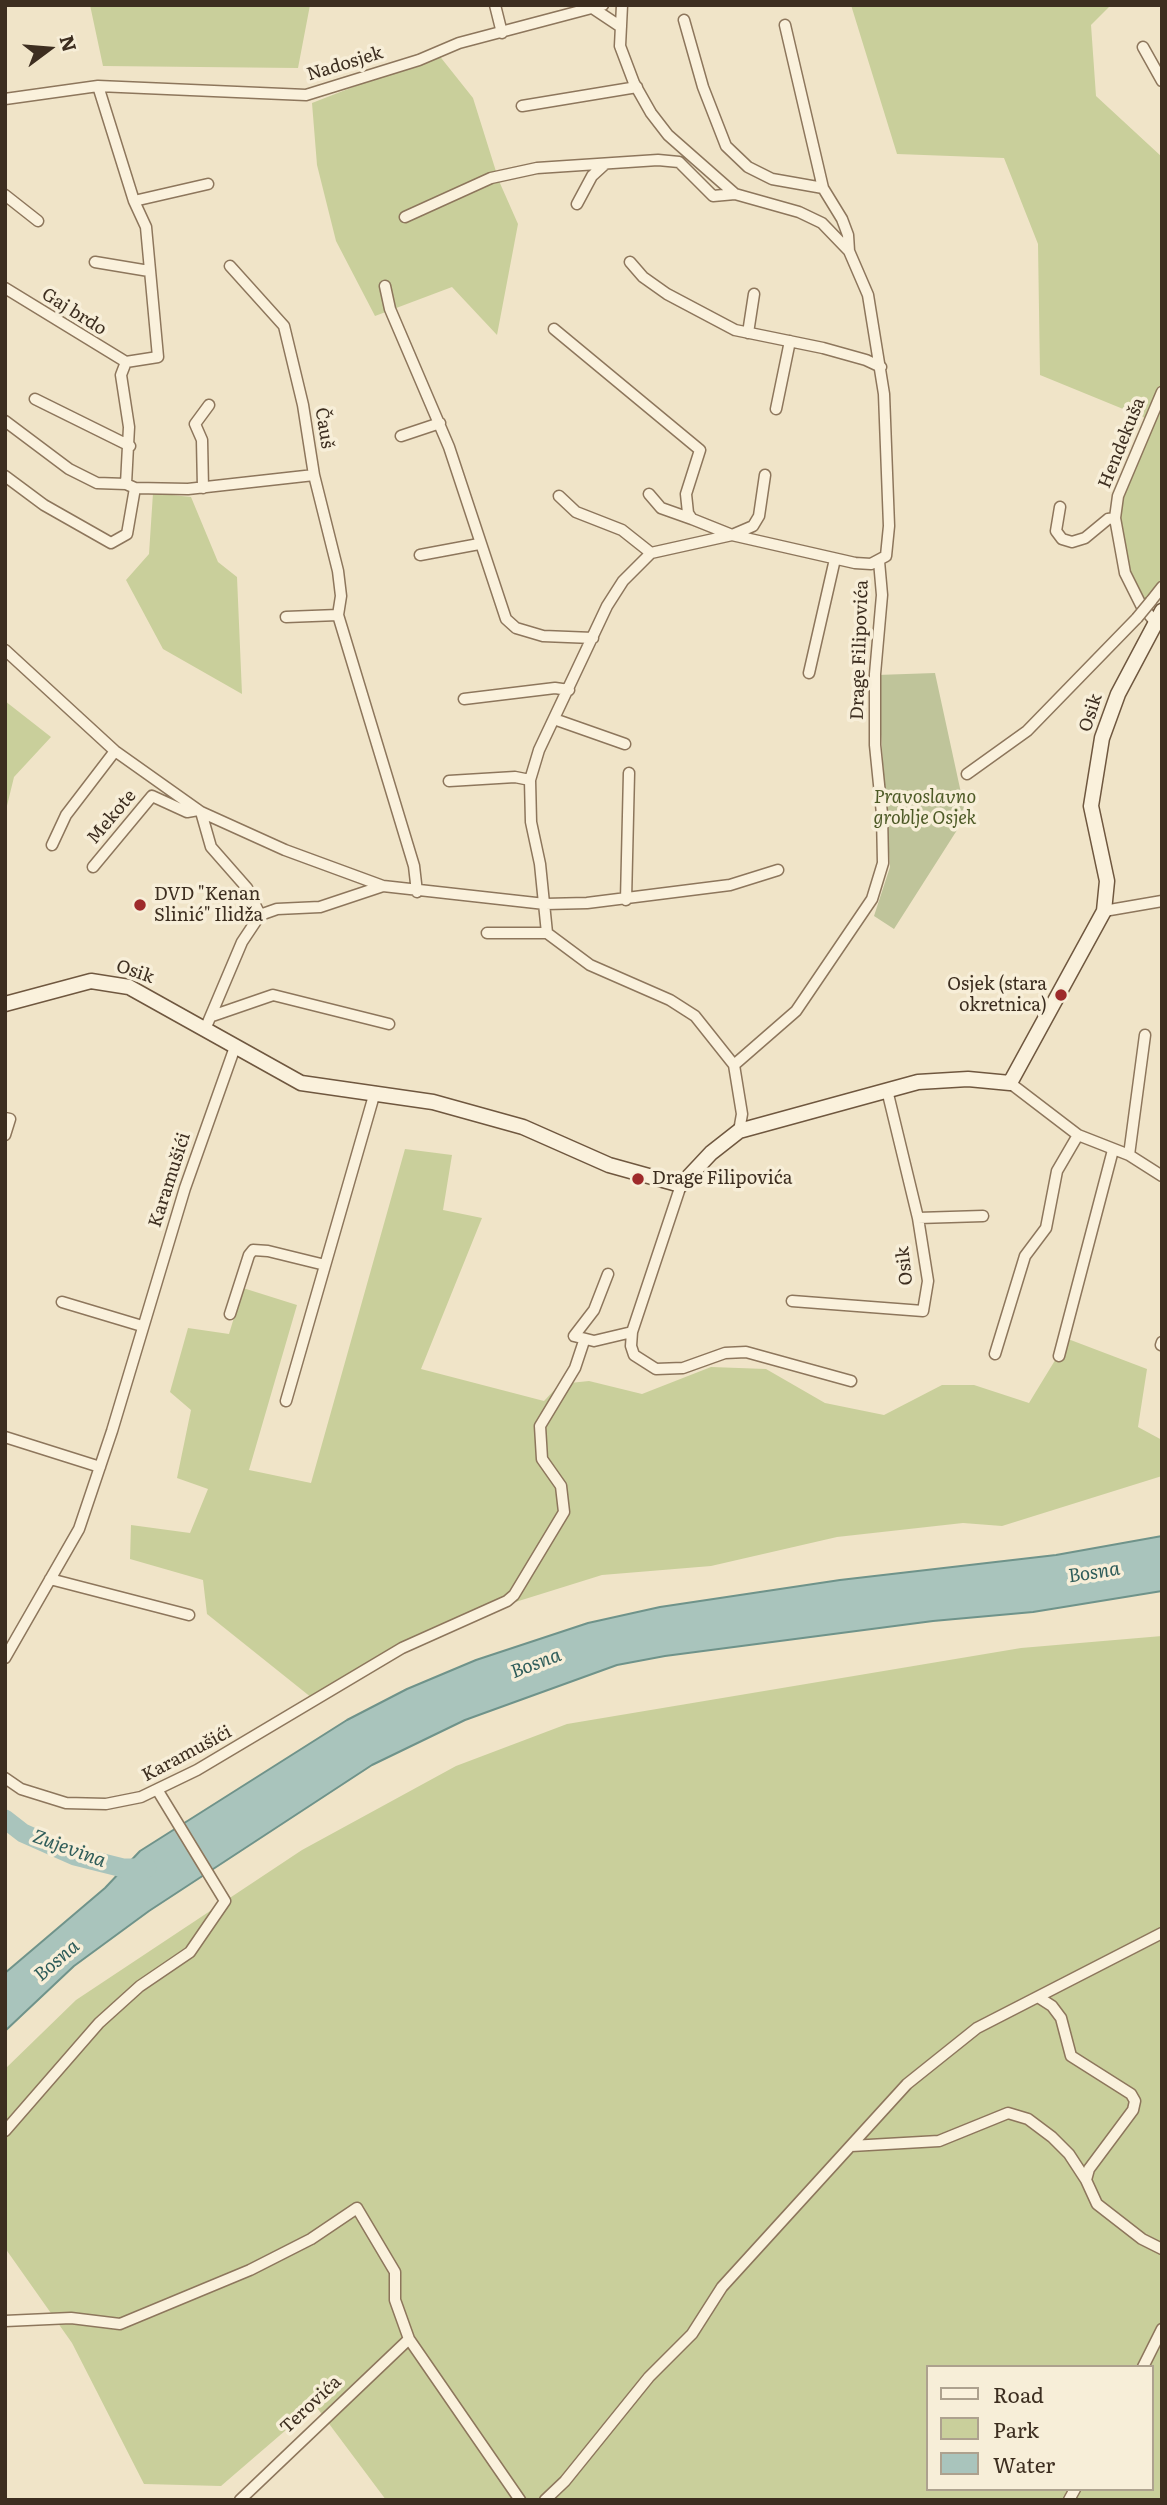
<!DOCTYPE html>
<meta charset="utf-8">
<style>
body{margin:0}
#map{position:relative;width:1167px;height:2505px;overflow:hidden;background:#f0e4c8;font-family:Literata,serif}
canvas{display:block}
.frame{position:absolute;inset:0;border:7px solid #3d2e20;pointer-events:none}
.legend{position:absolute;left:926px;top:2365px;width:228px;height:126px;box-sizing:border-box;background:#f7eed8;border:2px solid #ada18e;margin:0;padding:9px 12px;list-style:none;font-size:21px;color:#3d2e20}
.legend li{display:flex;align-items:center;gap:14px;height:35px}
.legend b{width:35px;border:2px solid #ada18e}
.north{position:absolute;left:14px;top:14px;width:70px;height:70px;-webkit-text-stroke:5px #f7eed8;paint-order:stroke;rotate:74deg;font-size:19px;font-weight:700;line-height:28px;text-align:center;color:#3d2e20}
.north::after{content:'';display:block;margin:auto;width:24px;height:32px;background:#3d2e20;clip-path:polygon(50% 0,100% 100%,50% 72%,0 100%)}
</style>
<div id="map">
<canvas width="1167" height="2505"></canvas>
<div class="frame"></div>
<ul class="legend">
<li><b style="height:9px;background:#faf1dc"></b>Road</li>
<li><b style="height:19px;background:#c9cf9b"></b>Park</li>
<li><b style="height:19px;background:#a9c4bc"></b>Water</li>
</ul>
<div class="north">N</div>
</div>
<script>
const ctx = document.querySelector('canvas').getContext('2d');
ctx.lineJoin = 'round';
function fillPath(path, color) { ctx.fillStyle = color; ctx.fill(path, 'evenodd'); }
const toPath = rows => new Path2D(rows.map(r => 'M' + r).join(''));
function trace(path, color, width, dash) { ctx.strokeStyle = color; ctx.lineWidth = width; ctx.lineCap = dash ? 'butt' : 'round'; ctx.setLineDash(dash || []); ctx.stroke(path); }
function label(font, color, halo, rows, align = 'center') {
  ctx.font = font + ' Literata,serif'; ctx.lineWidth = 7; ctx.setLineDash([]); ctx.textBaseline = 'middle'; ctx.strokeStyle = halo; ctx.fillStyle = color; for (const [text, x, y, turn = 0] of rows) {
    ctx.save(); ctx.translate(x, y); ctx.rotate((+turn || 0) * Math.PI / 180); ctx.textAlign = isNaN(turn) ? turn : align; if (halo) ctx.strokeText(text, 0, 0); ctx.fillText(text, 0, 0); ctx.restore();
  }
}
fillPath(toPath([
 [90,5,310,5,298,68,103,66],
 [851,5,1111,5,1091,25,1096,96,1162,157,1162,583,1141,605,1125,573,1115,518,1150,420,1040,375,1038,244,1004,158,897,154],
 [438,54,473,98,499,181,518,224,497,335,452,287,375,316,336,241,317,165,312,103],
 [153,493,191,497,218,562,237,577,242,694,163,649,126,580,149,554],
 [5,701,51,737,14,777,5,814],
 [405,1149,452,1155,443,1210,482,1218,421,1369,544,1401,560,1384,589,1381,642,1394,711,1367,766,1369,825,1403,884,1415,942,1385,974,1385,1029,1403,1068,1339,1147,1369,1138,1427,1162,1440,1162,1476,1002,1526,963,1523,837,1537,711,1566,602,1575,509,1604,397,1647,312,1698,207,1614,203,1580,130,1559,131,1525,190,1533,208,1489,177,1478,191,1410,170,1392,188,1328,229,1334,243,1288,297,1305,249,1470,311,1483],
 [1162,1636,1162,2500,386,2500,315,2405,221,2486,144,2484,72,2343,5,2248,5,2069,76,2000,302,1850,456,1766,567,1724,1021,1648],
 [927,2367,1151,2367,1151,2489,927,2489]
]), '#c9cf9b');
fillPath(toPath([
 [935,673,966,816,894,929,874,916,890,867,877,675]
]), '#bfc49a');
const water = toPath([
 [1162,1536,1162,1591,1033,1612,933,1621,665,1656,617,1665,465,1720,372,1765,149,1911,74,1966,5,2031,5,1973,105,1888,140,1851,347,1720,407,1689,476,1660,588,1623,660,1607,840,1580,1056,1555,1162,1536]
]);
fillPath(water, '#a9c4bc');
trace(water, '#6f938a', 2);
trace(toPath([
 [5,1819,23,1833,75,1856,123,1868,147,1868]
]), '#a9c4bc', 19);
const minor = toPath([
 [495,5,502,33],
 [622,5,620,46,634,83,651,113,668,135,735,194,799,212,822,223,849,251,868,295,884,394,889,526,886,556,871,564,855,563,732,535,651,553,623,581,607,606,539,750,530,780,531,822,540,864,547,933,590,965,670,1000,695,1016,734,1065,742,1114,739,1131],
 [594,9,621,27],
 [684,20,703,87,726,146,748,167,772,179,823,188],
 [785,25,823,188,842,219,848,235,849,251],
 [1143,47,1162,81],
 [5,99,98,86,306,95,419,60,459,43,603,5],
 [522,106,637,87],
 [5,195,38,221],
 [134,201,208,184],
 [577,204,592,176,604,165],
 [405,217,491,178,537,168,658,160,679,162,713,196,735,194],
 [95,262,149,271],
 [630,262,643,277,667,294,735,330,823,348,866,360,881,367],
 [230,266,284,326,303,405,314,475,338,571,341,596,338,615,414,866,417,892],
 [385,286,390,309,449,447,506,619,516,628,543,636,593,638],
 [5,288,126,362,158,357,146,227,134,201,98,86],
 [554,329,700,450,686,494,688,513,692,519,732,535,753,526,759,516,765,475],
 [748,333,754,294],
 [126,362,121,375,129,427,126,484],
 [35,399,130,446],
 [776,409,790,341],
 [5,421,69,469,97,483,126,484,135,488,188,489,314,475],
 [401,436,440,423],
 [5,476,44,505,111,543,127,534,135,488],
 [203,488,202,440,195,424,209,405],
 [649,494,661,508,692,519],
 [559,496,576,512,622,530,651,553],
 [1060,507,1056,531,1062,539,1072,542,1085,538,1108,519,1115,518],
 [420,555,479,544],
 [1151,601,1162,587],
 [286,617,338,615],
 [1156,623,1141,605,1125,573,1115,518,1118,496,1162,392],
 [5,650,115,751,201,812,285,850,383,886,545,904,587,903,730,885,778,870],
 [809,673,835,559],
 [464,699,555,688,569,690],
 [554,719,625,744],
 [967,774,1027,731,1137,618],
 [449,781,515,777,530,780],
 [201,812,211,847,247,888,260,915,242,942,206,1027],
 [52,845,66,815,115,751],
 [93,867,152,796,187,812,198,810],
 [626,900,629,773],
 [1104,911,1162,901],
 [260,915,277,909,320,907,383,886],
 [487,933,547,933],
 [212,1016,273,995,389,1024],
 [734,1065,796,1011,872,899,883,863,882,814,875,745,875,674,882,595,879,561],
 [1010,1083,1078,1135,1129,1155,1162,1176],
 [5,1118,10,1119,5,1135],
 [1129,1155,1145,1035],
 [681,1185,632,1332,631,1346,634,1355,656,1369,683,1368,725,1353,746,1352,851,1381],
 [918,1218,983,1216],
 [608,1274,594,1310,574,1336,594,1341,632,1332],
 [792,1301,923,1311,928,1281,918,1218,887,1090],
 [62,1302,142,1326],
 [230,1314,249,1255,253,1250,268,1251,325,1265],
 [1161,1345,1162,1342],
 [995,1354,1025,1256,1046,1228,1057,1171,1078,1135],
 [1059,1356,1113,1150],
 [286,1401,375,1092],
 [5,1437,100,1467],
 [50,1579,189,1615],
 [5,1658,79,1529,112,1431,185,1188,235,1047],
 [5,1778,21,1789,66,1803,106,1804,141,1797,197,1770,402,1648,507,1601,514,1595,564,1512,561,1486,542,1459,540,1426,575,1368,584,1341],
 [1038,1997,1052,2006,1061,2018,1071,2056,1131,2094,1135,2101,1133,2110,1089,2169,1086,2180,1097,2204,1142,2239,1162,2249],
 [5,2131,99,2023,140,1986,190,1952,225,1901,158,1791],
 [851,2146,939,2141,1008,2113,1028,2119,1052,2137,1069,2154,1086,2180],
 [5,2321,71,2318,120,2324,250,2270,311,2239,357,2208,395,2272,395,2300,409,2339,520,2500],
 [1143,2367,1162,2329],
 [240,2500,409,2339],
 [545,2500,565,2481,649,2377,692,2334,722,2287,907,2084,977,2028,1162,1933],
 [1069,2500,1075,2489]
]);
const secondary = toPath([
 [5,1004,91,981,129,987,301,1083,433,1102,523,1127,609,1165,681,1185,711,1153,739,1131,918,1082,968,1079,1010,1083,1104,911,1107,881,1091,806,1102,738,1118,694,1162,611]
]);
trace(minor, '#8d765c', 13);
trace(secondary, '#6f573f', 17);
trace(minor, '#faf1dc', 10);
trace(secondary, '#faf1dc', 14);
const minorBridge = toPath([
 [1137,618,1151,601]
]);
trace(minorBridge, '#8d765c', 13, []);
trace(minorBridge, '#faf1dc', 10);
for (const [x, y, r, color] of [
 [140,905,7,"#9e2a2b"],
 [1061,995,7,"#9e2a2b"],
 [638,1179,7,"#9e2a2b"]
]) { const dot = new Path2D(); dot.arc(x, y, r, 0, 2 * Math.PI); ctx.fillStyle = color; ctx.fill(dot); trace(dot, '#f7eed8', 2.5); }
label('18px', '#3d2e20', '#f7eed8', [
 ["Nadosjek",345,64,-17],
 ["Gaj brdo",74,312,32],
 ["Čauš",324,428,81],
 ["Hendekuša",1122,443,-68],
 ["Drage Filipovića",860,650,-88],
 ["Osik",1091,713,-72],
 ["Mekote",112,817,-50],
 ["Osik",135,972,19],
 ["Karamušići",170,1180,-72],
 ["Osik",905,1266,-96],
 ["Karamušići",187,1754,-28],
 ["Terovića",311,2405,-43]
]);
label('italic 18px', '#4d5a26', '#f7eed8', [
 ["Pravoslavno",925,798],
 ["groblje Osjek",925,819]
]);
label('18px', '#3d2e20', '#f7eed8', [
 ["DVD \"Kenan",154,895],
 ["Slinić\" Ilidža",154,916],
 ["Osjek (stara",1047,985,"right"],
 ["okretnica)",1047,1006,"right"],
 ["Drage Filipovića",652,1179]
], 'left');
label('italic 19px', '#2f5d5a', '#f7eed8', [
 ["Bosna",1094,1573,-9],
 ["Bosna",536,1664,-21],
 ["Zujevina",69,1849,20],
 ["Bosna",57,1961,-41]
]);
</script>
